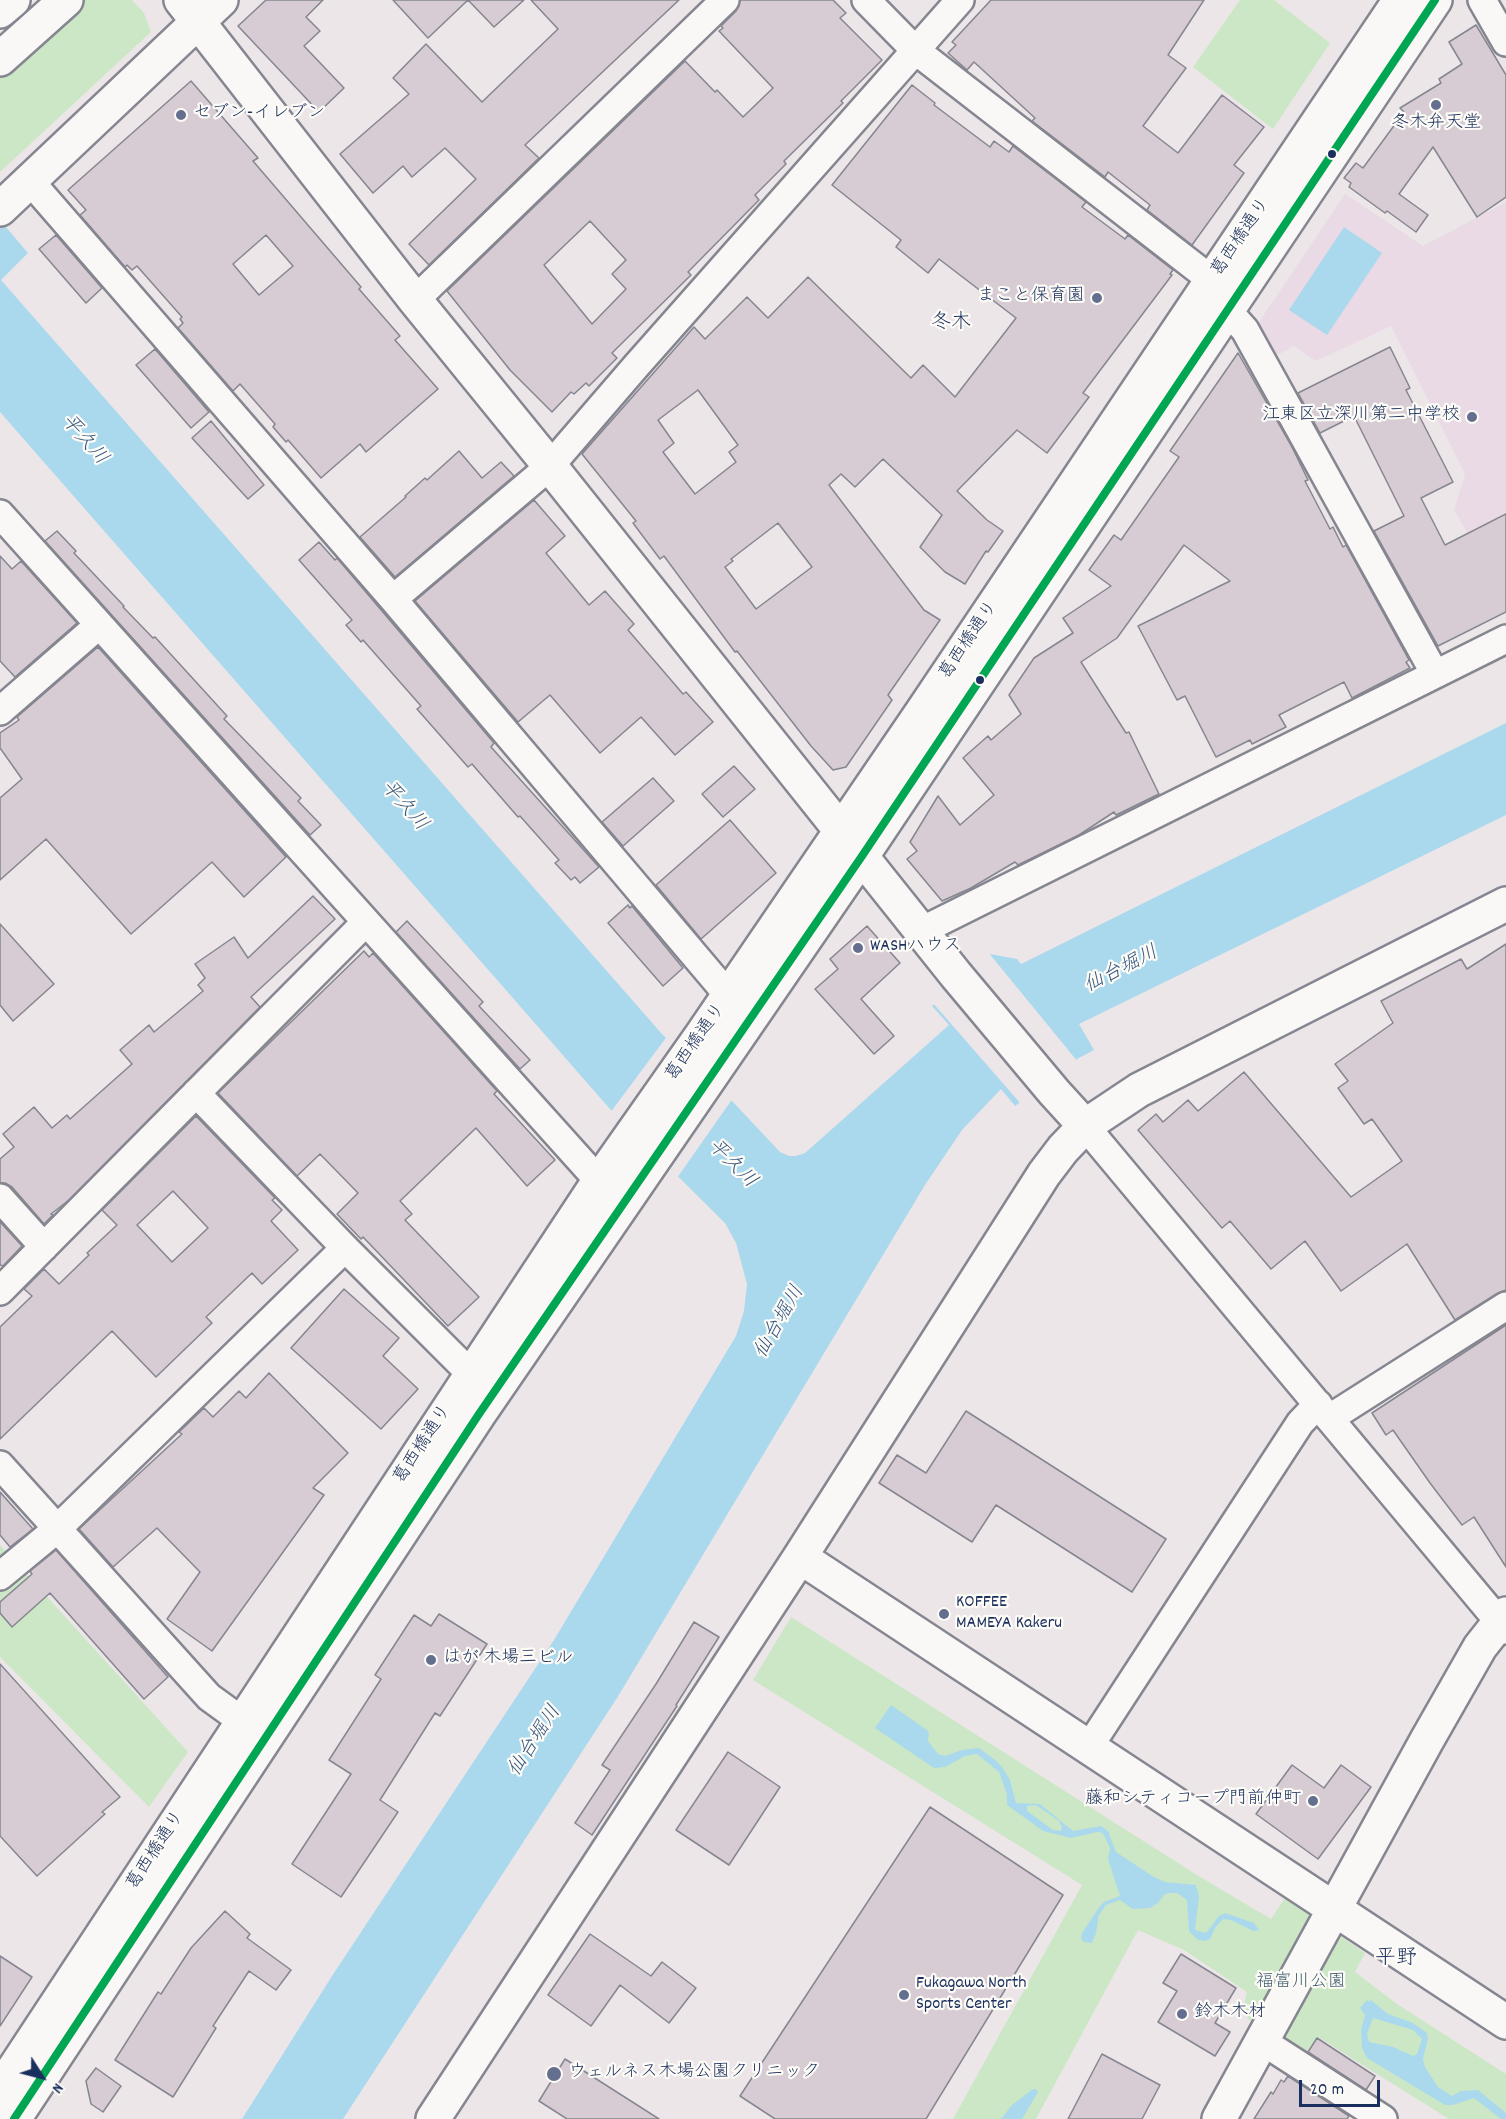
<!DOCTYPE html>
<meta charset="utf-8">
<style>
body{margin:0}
#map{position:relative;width:1506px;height:2119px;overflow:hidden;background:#ece6e9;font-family:Dekko,sans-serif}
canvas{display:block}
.north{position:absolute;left:12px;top:2047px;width:60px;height:60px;-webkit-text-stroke:4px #fdfcf7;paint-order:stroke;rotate:126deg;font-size:16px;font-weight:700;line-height:24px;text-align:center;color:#1b2f5e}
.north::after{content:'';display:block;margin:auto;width:21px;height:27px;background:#1b2f5e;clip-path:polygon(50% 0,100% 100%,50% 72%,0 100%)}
.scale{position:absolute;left:1299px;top:2080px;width:81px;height:27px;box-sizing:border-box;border:3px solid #1b2f5e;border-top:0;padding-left:8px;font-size:18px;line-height:21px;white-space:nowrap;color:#1b2f5e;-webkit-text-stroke:4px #fdfcf7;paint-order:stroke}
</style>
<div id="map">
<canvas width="1506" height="2119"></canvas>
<div class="north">N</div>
<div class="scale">20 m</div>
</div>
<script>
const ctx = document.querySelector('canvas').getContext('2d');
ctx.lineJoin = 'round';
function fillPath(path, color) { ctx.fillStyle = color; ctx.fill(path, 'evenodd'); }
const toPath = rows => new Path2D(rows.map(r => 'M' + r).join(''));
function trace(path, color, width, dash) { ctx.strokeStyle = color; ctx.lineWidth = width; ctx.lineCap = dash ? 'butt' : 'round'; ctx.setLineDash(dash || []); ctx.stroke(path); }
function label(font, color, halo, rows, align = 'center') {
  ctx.font = font + ' Dekko,"Klee One",sans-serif'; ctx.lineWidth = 4.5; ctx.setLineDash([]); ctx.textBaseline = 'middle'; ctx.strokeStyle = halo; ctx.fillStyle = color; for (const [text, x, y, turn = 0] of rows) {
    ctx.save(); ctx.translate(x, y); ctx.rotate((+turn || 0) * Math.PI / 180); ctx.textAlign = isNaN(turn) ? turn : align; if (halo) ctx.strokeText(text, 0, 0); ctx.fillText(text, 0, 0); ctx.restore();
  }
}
fillPath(toPath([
 [1345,194,1423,246,1506,202,1506,599,1454,510,1465,474,1391,326,1316,361,1294,346,1274,357,1257,325]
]), '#e9dae5');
fillPath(toPath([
 [79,0,132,0,144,13,151,32,0,172,0,71],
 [1240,0,1274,0,1330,43,1273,129,1193,67],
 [0,1545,188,1752,149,1807,0,1657],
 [791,1617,1197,1875,1271,1919,1285,1898,1365,1953,1355,1972,1397,2004,1506,2074,1506,2119,1449,2119,1318,2037,1305,2053,1248,2019,1244,2004,1247,1992,1184,1950,1138,1930,1036,2119,953,2119,1082,1885,753,1680]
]), '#cce7c5');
fillPath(toPath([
 [0,220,28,253,1,280,662,1034,733,1102,780,1152,789,1156,796,1156,805,1153,949,1025,932,1006,990,954,1017,959,1021,964,1506,723,1506,815,1079,1024,1094,1050,1077,1059,1015,1106,1001,1089,962,1130,925,1185,617,1698,343,2119,242,2119,332,1976,554,1640,736,1336,744,1311,747,1284,736,1243,725,1223,610,1109,0,412],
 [1344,227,1382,253,1327,335,1289,310],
 [891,1705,927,1730,929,1733,928,1741,938,1754,945,1756,962,1750,979,1748,995,1760,1002,1767,1010,1780,1016,1803,1040,1804,1073,1831,1101,1826,1108,1831,1116,1852,1154,1877,1165,1882,1196,1885,1199,1896,1195,1930,1206,1933,1219,1916,1225,1913,1254,1923,1259,1930,1253,1931,1231,1920,1223,1919,1215,1928,1210,1939,1205,1941,1198,1940,1189,1931,1187,1900,1177,1893,1169,1893,1164,1895,1158,1903,1150,1908,1133,1909,1120,1900,1106,1905,1099,1915,1096,1933,1092,1943,1084,1942,1081,1939,1082,1933,1100,1906,1104,1902,1120,1896,1108,1859,1110,1848,1104,1835,1100,1832,1097,1832,1071,1838,1043,1831,1007,1805,1007,1794,999,1772,977,1754,965,1756,945,1767,934,1768,875,1728],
 [1036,1805,1059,1821,1062,1827,1061,1831,1053,1830,1027,1811,1027,1806],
 [1367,2000,1369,2002,1371,2000,1388,2014,1413,2023,1427,2033,1428,2038,1423,2059,1425,2067,1438,2087,1452,2096,1461,2091,1478,2090,1506,2113,1506,2119,1501,2119,1474,2098,1453,2105,1445,2105,1367,2058,1362,2048,1361,2030,1365,2015,1360,2008],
 [1373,2018,1413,2030,1422,2039,1417,2054,1413,2056,1393,2047,1369,2042,1367,2034],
 [1033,2089,1036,2089,1038,2092,1022,2119,1001,2119,1012,2105]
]), '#aad9ed');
fillPath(toPath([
 [988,952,1078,1062,1021,1104,932,1002],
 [668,1035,733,1098,677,1178,610,1113]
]), '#ece6e9');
const building = toPath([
 [266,0,323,0,306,17,320,31,304,46,344,88,319,112,238,26,266,0],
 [393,0,468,0,428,38,393,0],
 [468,0,524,0,494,27,468,0],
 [531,0,679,0,525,145,539,158,429,265,409,244,476,179,445,148,412,177,403,166,373,193,340,154,409,94,393,78,426,44,482,102,558,29,531,0],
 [740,0,833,0,846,13,840,18,882,60,841,101,843,103,784,161,786,164,755,195,759,200,688,272,691,275,612,353,617,358,589,386,586,383,574,394,571,392,552,412,510,370,447,291,685,61,715,92,717,90,743,117,773,88,719,31,723,28,721,26,736,11,740,0],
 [590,221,626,260,612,274,626,289,592,324,544,265,590,221],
 [991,0,1204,0,1168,55,1186,68,1143,126,1178,153,1222,95,1264,127,1234,165,1244,173,1192,245,1147,210,1150,205,1108,172,1105,177,1032,121,1035,118,974,62,967,70,948,53,956,45,952,42,991,0],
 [1476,25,1506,75,1506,197,1477,217,1433,147,1399,194,1428,215,1416,232,1387,211,1385,213,1349,187,1351,183,1344,178,1356,163,1363,168,1404,112,1400,108,1441,83,1439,79,1462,64,1449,42,1476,25],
 [191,81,258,158,253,161,361,287,359,289,400,336,395,340,438,389,366,452,360,444,321,478,288,440,286,442,273,427,275,424,240,384,233,391,178,328,183,323,180,319,182,317,137,266,132,270,127,265,125,267,80,215,86,210,68,190,191,81],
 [266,235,293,266,259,295,233,264,266,235],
 [912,85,935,103,934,105,990,147,994,141,1009,152,1013,146,1086,202,1082,207,1125,239,1128,235,1173,270,1170,274,1172,275,1083,393,1089,397,1047,453,1017,430,957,491,987,520,1003,531,988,552,986,551,965,584,945,572,920,547,942,515,883,459,855,487,841,474,829,485,924,610,940,620,888,695,892,700,846,767,833,770,811,746,737,651,735,652,664,556,660,559,633,523,636,521,582,454,694,327,705,339,747,297,768,318,808,277,911,378,923,365,955,397,1016,318,939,259,928,273,896,247,901,240,832,185,912,85],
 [698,390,738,445,729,452,736,462,695,494,663,452,674,443,658,420,698,390],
 [778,523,812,567,756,609,725,567,733,561,731,559,778,523],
 [56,235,102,288,86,303,39,249,56,235],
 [1390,347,1410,388,1406,390,1453,482,1421,498,1445,545,1506,514,1506,612,1438,646,1374,531,1404,516,1354,416,1320,433,1298,393,1390,347],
 [155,349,209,412,191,428,136,365,155,349],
 [1238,353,1292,447,1308,480,1305,481,1330,529,1333,527,1343,547,1346,545,1409,660,1406,662,1410,668,1352,698,1344,682,1279,715,1286,727,1252,744,1250,740,1216,757,1185,696,1177,700,1138,626,1230,581,1184,545,1117,638,1081,662,1126,733,1129,732,1159,794,1116,815,1114,812,1079,835,1018,865,1015,862,971,888,942,901,907,859,917,851,910,842,938,796,960,825,994,795,963,758,988,736,991,740,1021,714,1009,695,1034,658,1073,633,1063,618,1111,586,1089,570,1114,535,1121,540,1179,457,1170,451,1238,353],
 [211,421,264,485,248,499,192,438,211,421],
 [459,451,482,478,501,462,514,476,395,577,360,537,406,497,405,496,425,478,427,480,459,451],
 [534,500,565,536,546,553,589,605,605,591,634,624,628,630,683,694,686,692,713,722,675,755,641,717,600,753,550,695,518,722,415,601,534,500],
 [57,531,76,551,74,553,124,606,123,607,153,638,155,637,227,716,224,719,301,798,298,801,321,825,310,835,45,541,57,531],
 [319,542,335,560,337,558,494,743,491,747,599,867,580,883,575,877,571,880,555,863,559,860,520,816,518,817,472,764,468,767,417,709,421,706,363,640,361,642,346,625,352,620,299,560,319,542],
 [0,556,12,569,21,561,77,623,15,677,0,661,0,556],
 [98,647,286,857,244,897,212,862,131,934,46,839,0,880,0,798,22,779,0,748,0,733,19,720,17,717,98,647],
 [734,766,755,789,723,817,702,794,734,766],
 [653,778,674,801,623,846,602,822,653,778],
 [730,820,776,873,701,939,656,885,730,820],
 [313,896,335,919,251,997,260,1007,69,1200,51,1214,53,1215,44,1224,12,1187,5,1183,0,1183,0,1159,14,1147,3,1134,34,1107,52,1128,67,1115,70,1119,132,1064,120,1050,149,1025,154,1032,203,991,198,985,205,978,195,964,234,937,248,958,313,896],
 [628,905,630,908,632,906,683,968,663,986,608,923,628,905],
 [407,921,483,1002,479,1006,530,1060,520,1069,396,932,407,921],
 [0,924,54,984,13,1021,0,1005,0,924],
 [867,926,900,963,861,999,894,1036,874,1054,815,989,838,969,830,959,867,926],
 [1506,944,1506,1290,1498,1293,1455,1320,1407,1244,1341,1291,1305,1241,1271,1269,1230,1221,1222,1228,1138,1130,1156,1114,1163,1122,1188,1100,1198,1111,1244,1072,1351,1197,1402,1161,1372,1119,1364,1124,1338,1088,1348,1081,1335,1064,1393,1023,1381,1001,1461,959,1467,969,1506,944],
 [364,951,369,957,373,953,497,1091,494,1094,555,1160,527,1186,476,1128,400,1201,412,1214,405,1220,479,1297,448,1326,363,1237,361,1239,337,1214,358,1193,320,1154,297,1176,218,1093,364,951],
 [196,1116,275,1198,272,1200,282,1210,271,1221,298,1250,262,1284,252,1273,206,1317,212,1323,156,1377,112,1331,0,1439,0,1327,32,1296,24,1289,44,1269,59,1284,89,1255,87,1253,117,1225,102,1210,196,1116],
 [173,1191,208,1228,172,1262,137,1225,173,1191],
 [0,1222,22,1246,3,1266,0,1265,0,1222],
 [344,1289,399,1338,383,1356,418,1389,381,1429,291,1348,344,1289],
 [1506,1325,1506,1567,1474,1517,1462,1525,1430,1483,1393,1430,1386,1435,1372,1413,1506,1325],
 [269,1373,348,1453,313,1488,324,1495,212,1651,167,1619,200,1572,157,1528,113,1567,79,1529,182,1434,179,1432,204,1408,213,1417,239,1391,246,1398,269,1373],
 [966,1411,1166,1539,1132,1592,996,1505,972,1542,879,1483,897,1455,926,1473,966,1411],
 [0,1492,33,1529,10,1547,0,1535,0,1492],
 [56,1550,168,1677,144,1699,50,1593,12,1627,0,1613,0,1602,32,1574,30,1571,56,1550],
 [439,1614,487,1644,440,1716,435,1713,380,1800,398,1812,341,1897,292,1864,351,1774,329,1760,381,1679,375,1675,414,1615,431,1626,439,1614],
 [694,1622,719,1637,676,1705,677,1706,592,1835,575,1823,610,1770,602,1765,656,1684,694,1622],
 [0,1664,120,1797,102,1812,105,1814,37,1876,0,1836,0,1664],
 [728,1752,780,1787,729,1865,676,1830,728,1752],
 [1292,1765,1324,1788,1341,1765,1371,1787,1318,1859,1256,1814,1292,1765],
 [930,1807,1063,1895,926,2119,775,2119,740,2096,930,1807],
 [225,1911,250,1934,247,1938,291,1970,276,1990,249,1971,213,2026,216,2028,173,2097,115,2060,158,1992,161,1994,191,1948,225,1911],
 [590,1934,651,1976,662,1962,696,1988,669,2023,620,1985,591,2026,548,1995,590,1934],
 [1181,1954,1236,1988,1215,2023,1230,2032,1215,2056,1158,2022,1177,1991,1163,1983,1181,1954],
 [0,1956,32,1977,0,2026,0,1956],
 [1317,2038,1375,2076,1366,2090,1308,2052,1317,2038],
 [1102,2054,1160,2085,1142,2119,1068,2119,1102,2054],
 [565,2059,659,2119,567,2119,539,2101,565,2059],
 [96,2068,121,2086,103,2112,91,2104,86,2081,96,2068],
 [1288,2076,1349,2116,1347,2119,1254,2119,1271,2092,1273,2094,1281,2080,1284,2082,1288,2076]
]);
fillPath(building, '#d7cbd4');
trace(building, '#858690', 1.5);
const street = toPath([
 [866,0,915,50,1213,281],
 [1482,0,1506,42],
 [30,181,393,599,729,996],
 [415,300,725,0],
 [1228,311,1245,330,1435,674],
 [0,514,599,1181],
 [393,599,550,466,637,365,960,0],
 [0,711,99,625],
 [921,931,1506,639],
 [196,1093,345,1248,471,1374],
 [1085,1126,1506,1630],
 [0,1198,44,1247],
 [0,1291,366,922],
 [1330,1418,1506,1306],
 [0,1465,209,1697,242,1721],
 [0,1576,57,1529,345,1248],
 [1089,1747,1300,1423,1318,1404],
 [1262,2041,1383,2119]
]);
const secondary = toPath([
 [181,0,415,300,550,466,956,975,1054,1092,1085,1126],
 [0,209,221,0],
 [800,1557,1506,2022],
 [0,2090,599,1181,701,1036,922,712,1400,0],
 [14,2119,479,1414,862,856,1435,0],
 [433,2119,800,1557,1044,1174,1063,1149,1085,1126,1139,1090,1506,904],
 [1219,2119,1427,1740,1480,1647,1506,1614]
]);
const primary = toPath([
 [0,2112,7,2119]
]);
const highway = toPath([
 [0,11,13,0],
 [0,59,66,0]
]);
trace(street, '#858690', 32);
trace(secondary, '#858690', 38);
trace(primary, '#858690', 38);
trace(highway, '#858690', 38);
trace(street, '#f9f8f7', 27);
trace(secondary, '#f9f8f7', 33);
trace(primary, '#f9f8f7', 33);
trace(highway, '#f9f8f7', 33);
trace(toPath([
 [14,2119,479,1414,862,856,1435,0]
]), '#00a651', 8);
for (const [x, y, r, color] of [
 [1436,105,6,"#646f8f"],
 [181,115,6,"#646f8f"],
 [1332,154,5,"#1b2f5e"],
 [1097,298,6,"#646f8f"],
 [1472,417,6,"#646f8f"],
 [980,680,5,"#1b2f5e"],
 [858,948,6,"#646f8f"],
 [944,1614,6,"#646f8f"],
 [431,1660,6,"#646f8f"],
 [1313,1801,6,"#646f8f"],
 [904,1995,6,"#646f8f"],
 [1182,2014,6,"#646f8f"],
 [554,2074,8,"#646f8f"]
]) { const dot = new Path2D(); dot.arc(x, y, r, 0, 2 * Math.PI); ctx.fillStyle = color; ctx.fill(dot); trace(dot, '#fdfcf7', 2); }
label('18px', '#1b2f5e', '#fdfcf7', [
 ["セブン-イレブン",193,115],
 ["冬木弁天堂",1436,125,"center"],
 ["まこと保育園",1085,298,"right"],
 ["江東区立深川第二中学校",1460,417,"right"],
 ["WASHハウス",870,948],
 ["KOFFEE",956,1604],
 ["MAMEYA Kakeru",956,1625],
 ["はが 木場三ビル",443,1660],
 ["藤和シティコープ門前仲町",1301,1801,"right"],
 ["Fukagawa North",916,1985],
 ["Sports Center",916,2006],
 ["鈴木木材",1194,2014],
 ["ウェルネス木場公園クリニック",568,2074]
], 'left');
label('18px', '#1b2f5e', '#fdfcf7', [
 ["葛西橋通り",1242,238,-56],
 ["葛西橋通り",970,641,-56],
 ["葛西橋通り",697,1043,-55],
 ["葛西橋通り",424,1445,-57],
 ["葛西橋通り",157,1851,-57]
]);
label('18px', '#415d70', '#fdfcf7', [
 ["福富川公園",1301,1984]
]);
label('20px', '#1b2f5e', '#fdfcf7', [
 ["冬木",951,324]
]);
label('italic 20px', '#385882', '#fdfcf7', [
 ["平久川",83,441,49],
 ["平久川",403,807,49],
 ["仙台堀川",1122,971,-27],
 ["平久川",731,1165,45],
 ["仙台堀川",781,1323,-60],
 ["仙台堀川",536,1742,-57]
]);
label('21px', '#1b2f5e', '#fdfcf7', [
 ["平野",1396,1960]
]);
</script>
